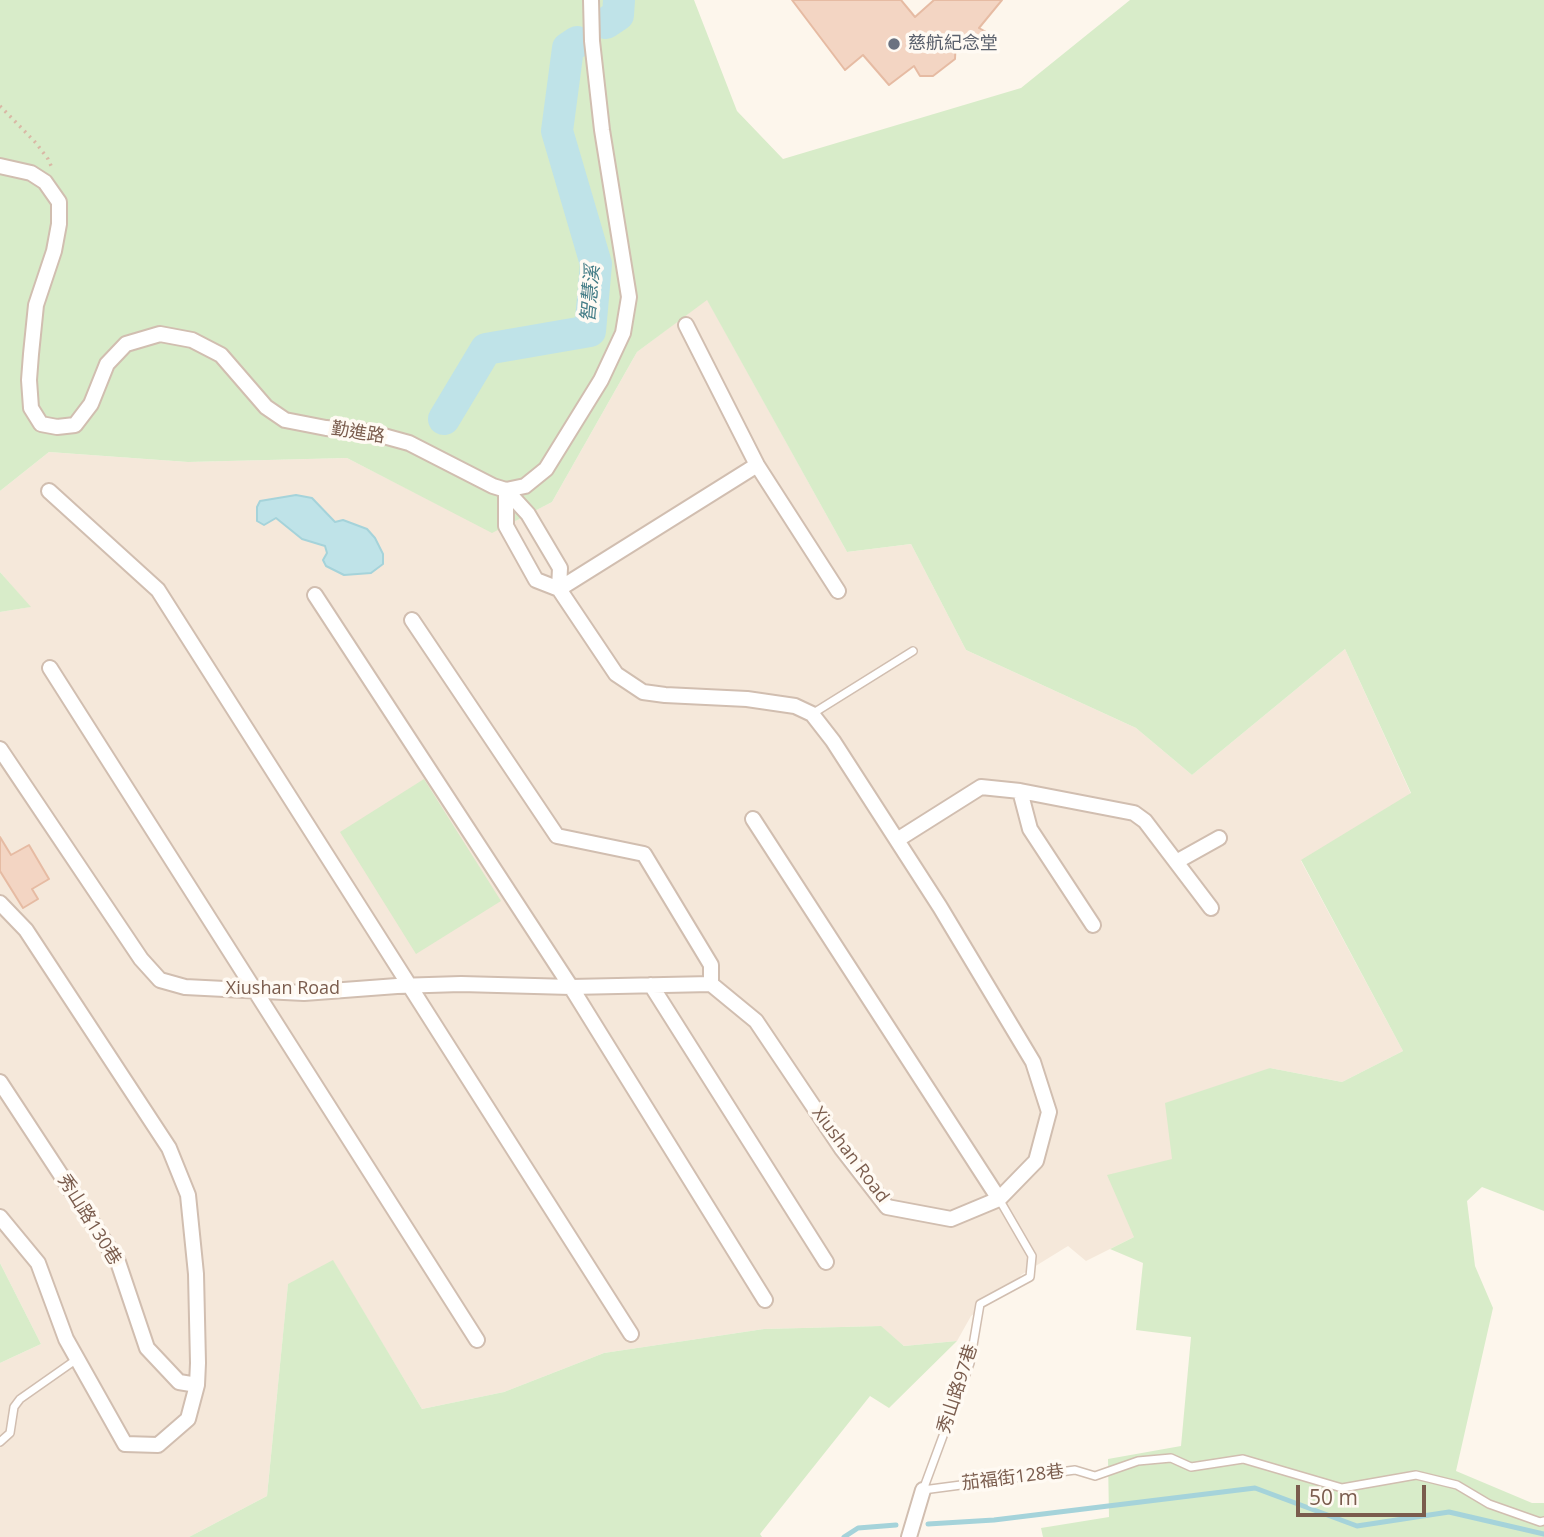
<!DOCTYPE html>
<meta charset="utf-8">
<style>
body{margin:0}
#map{position:relative;width:1544px;height:1537px;overflow:hidden;background:#fdf6ec;font-family:"Open Sans",sans-serif}
canvas{display:block}
.scale{position:absolute;left:1296px;top:1485px;width:130px;height:32px;box-sizing:border-box;border:4px solid #7a5c4d;border-top:0;padding-left:9px;font-size:21px;line-height:24px;white-space:nowrap;color:#7a5c4d;-webkit-text-stroke:5px #fffaf3;paint-order:stroke}
</style>
<div id="map">
<canvas width="1544" height="1537"></canvas>
<div class="scale">50 m</div>
</div>
<script>
const ctx = document.querySelector('canvas').getContext('2d');
ctx.lineJoin = 'round';
function fillPath(path, color) { ctx.fillStyle = color; ctx.fill(path, 'evenodd'); }
const toPath = rows => new Path2D(rows.map(r => 'M' + r).join(''));
function trace(path, color, width, dash) { ctx.strokeStyle = color; ctx.lineWidth = width; ctx.lineCap = dash ? 'butt' : 'round'; ctx.setLineDash(dash || []); ctx.stroke(path); }
function label(font, color, halo, rows, align = 'center') {
  ctx.font = font + ' "Open Sans","Noto Sans TC",sans-serif'; ctx.lineWidth = 7; ctx.setLineDash([]); ctx.textBaseline = 'middle'; ctx.strokeStyle = halo; ctx.fillStyle = color; for (const [text, x, y, turn = 0] of rows) {
    ctx.save(); ctx.translate(x, y); ctx.rotate((+turn || 0) * Math.PI / 180); ctx.textAlign = isNaN(turn) ? turn : align; if (halo) ctx.strokeText(text, 0, 0); ctx.fillText(text, 0, 0); ctx.restore();
  }
}
fillPath(toPath([
 [707,299,847,552,911,544,966,650,1136,728,1192,775,1345,649,1411,794,1301,861,1403,1051,1342,1082,1270,1068,1172,1159,1134,1237,1086,1261,1068,1246,1021,1275,1010,1292,971,1316,957,1341,904,1346,880,1326,764,1329,604,1353,504,1392,422,1409,333,1261,288,1285,267,1496,189,1537,0,1537,0,1363,41,1344,0,1263,0,612,30,607,0,572,0,491,49,452,188,462,347,458,492,532,552,502,637,352]
]), '#f5e8da');
fillPath(toPath([
 [0,0,694,0,737,111,783,159,1021,88,1130,0,1544,0,1544,1211,1482,1187,1467,1201,1475,1266,1493,1308,1456,1471,1532,1503,1544,1503,1544,1537,1043,1537,1041,1528,1109,1517,1108,1459,1181,1446,1191,1337,1136,1330,1143,1263,1110,1249,1134,1237,1107,1175,1172,1159,1165,1103,1270,1068,1342,1082,1403,1051,1301,860,1411,793,1345,649,1192,775,1136,728,966,650,911,544,847,552,707,300,637,352,552,502,492,533,347,458,188,462,49,452,0,491],
 [0,572,31,607,0,612],
 [424,779,501,901,416,954,340,832],
 [333,1260,422,1409,504,1392,604,1353,764,1329,881,1326,904,1346,957,1341,889,1408,870,1396,760,1534,762,1537,189,1537,267,1496,288,1284],
 [0,1263,41,1344,0,1363]
]), '#d8ecc9');
const water = toPath([
 [296,495,312,498,335,522,343,520,367,529,375,538,383,554,383,564,371,573,344,575,326,566,323,560,327,553,325,546,302,539,276,518,264,525,257,521,257,507,260,501,296,495]
]);
fillPath(water, '#bfe3e8');
trace(water, '#a5d3da', 2);
trace(toPath([
 [928,1524,994,1520,1255,1488,1357,1526,1449,1512,1544,1534],
 [844,1537,858,1528,896,1525]
]), '#a5d3da', 5);
trace(toPath([
 [606,23,618,15,619,0],
 [444,419,486,349,590,331,596,264,557,131,568,48,577,42]
]), '#bfe3e8', 32);
const building = toPath([
 [792,0,901,0,915,17,934,0,1002,0,979,28,995,37,956,38,955,59,933,76,920,76,914,66,889,85,863,55,845,70,792,0],
 [0,837,11,855,29,845,49,879,32,889,38,899,23,908,0,871,0,837]
]);
fillPath(building, '#f3d5c3');
trace(building, '#e6bba3', 2);
const lane = toPath([
 [812,714,913,651],
 [999,1199,1032,1256,1030,1277,980,1304,970,1363,923,1490,1075,1470,1095,1476,1138,1461,1171,1458,1191,1467,1243,1459,1342,1488,1416,1475,1457,1485,1489,1504,1540,1522,1544,1521],
 [0,1442,10,1433,14,1407,20,1399,77,1359]
]);
const street = toPath([
 [0,166,31,173,45,182,59,202,59,224,54,251,36,305,31,354,29,380,31,408,41,424,57,427,75,425,91,404,107,364,126,344,160,334,192,340,221,355,266,407,285,420,326,428,369,432,409,443,493,486,506,490,525,486,546,469,601,380,623,333,629,297,602,130,592,41,591,0],
 [686,325,757,465,838,591],
 [506,490,528,514,560,568,559,589],
 [49,491,158,590,631,1334],
 [559,589,757,465],
 [315,595,571,987,765,1300],
 [412,620,557,836,644,854,711,965,711,984],
 [50,668,477,1340],
 [0,749,141,959,160,980,185,987,304,993,397,986,461,984,571,987,711,984,756,1021,842,1149,887,1207,951,1219,999,1199,1036,1161,1049,1112,1033,1062,940,907,833,741,812,714,795,706,747,699,665,695,643,692,616,674,559,589,536,580,506,526,506,490],
 [1020,791,1030,829,1093,925],
 [753,819,999,1199],
 [897,840,981,787,1020,791,1134,813,1145,821,1211,908],
 [1176,862,1219,838],
 [0,903,26,930,169,1148,188,1195,196,1274,198,1363,197,1385,188,1419,158,1445,125,1444,66,1339,38,1263,0,1217],
 [651,985,826,1262],
 [0,1082,118,1262,147,1348,179,1382,197,1385],
 [909,1537,923,1490]
]);
trace(lane, '#d1beb0', 10);
trace(street, '#d1beb0', 18);
trace(toPath([
 [0,106,36,143,48,159,52,168]
]), '#d9b8a5', 3.5, [2, 5]);
trace(lane, '#fff', 7);
trace(street, '#fff', 14);
for (const [x, y, r, color] of [
 [894,44,7,"#6b7280"]
]) { const dot = new Path2D(); dot.arc(x, y, r, 0, 2 * Math.PI); ctx.fillStyle = color; ctx.fill(dot); trace(dot, '#fffaf3', 2.5); }
label('18px', '#5b616d', '#fffaf3', [
 ["慈航紀念堂",908,44]
], 'left');
label('18px', '#7a5c4d', '#fffaf3', [
 ["勤進路",358,433,9],
 ["Xiushan Road",283,989],
 ["Xiushan Road",850,1155,53],
 ["秀山路130巷",89,1220,58],
 ["秀山路97巷",958,1389,-72],
 ["茄福街128巷",1013,1478,-7]
]);
label('italic 19px', '#437c86', '#fffaf3', [
 ["智慧溪",591,294,-85]
]);
</script>
